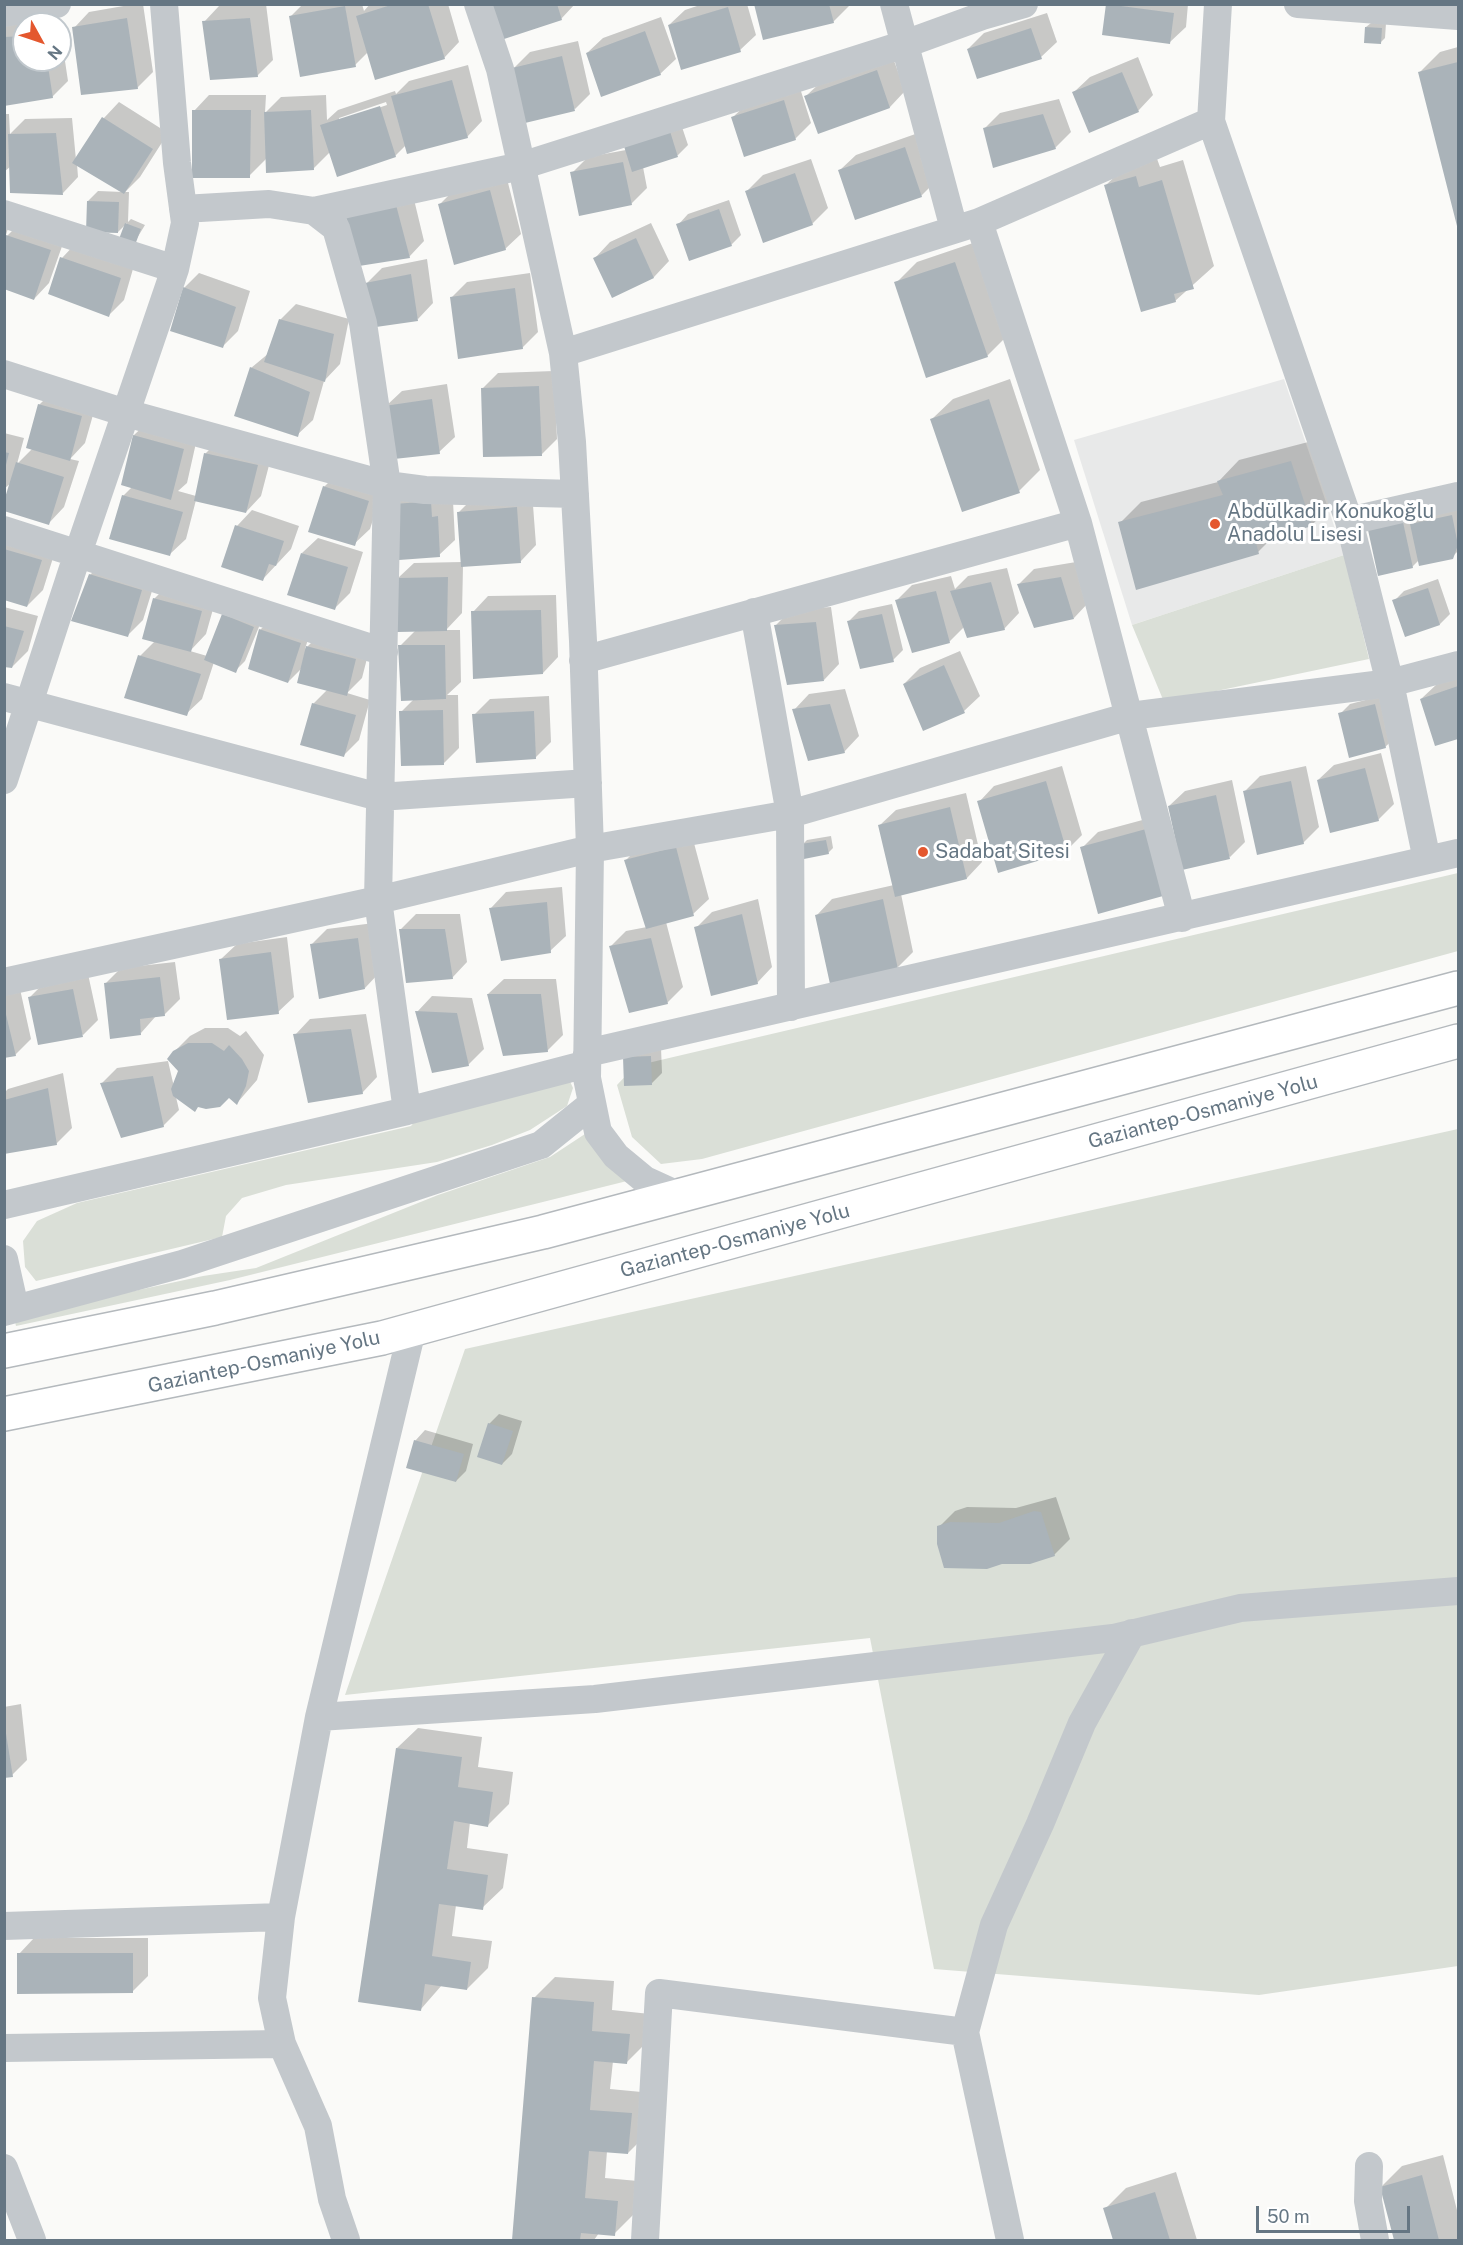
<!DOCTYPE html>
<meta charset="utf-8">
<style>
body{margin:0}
#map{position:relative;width:1463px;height:2245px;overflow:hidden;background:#fafaf8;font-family:"Public Sans",sans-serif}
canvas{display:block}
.frame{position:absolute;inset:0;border:6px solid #657683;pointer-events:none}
.north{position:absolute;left:12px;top:12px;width:60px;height:60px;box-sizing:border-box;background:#fff;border:2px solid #c1c8cd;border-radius:50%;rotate:130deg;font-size:16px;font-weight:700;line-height:24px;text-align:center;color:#657683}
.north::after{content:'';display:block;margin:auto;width:21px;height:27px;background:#e4572e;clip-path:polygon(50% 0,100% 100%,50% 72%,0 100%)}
.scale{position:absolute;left:1256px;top:2206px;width:154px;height:27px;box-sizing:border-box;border:3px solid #657683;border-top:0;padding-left:8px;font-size:18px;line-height:21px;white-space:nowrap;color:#657683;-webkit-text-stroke:4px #fff;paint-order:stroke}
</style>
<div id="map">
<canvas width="1463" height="2245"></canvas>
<div class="frame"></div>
<div class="north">N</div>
<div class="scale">50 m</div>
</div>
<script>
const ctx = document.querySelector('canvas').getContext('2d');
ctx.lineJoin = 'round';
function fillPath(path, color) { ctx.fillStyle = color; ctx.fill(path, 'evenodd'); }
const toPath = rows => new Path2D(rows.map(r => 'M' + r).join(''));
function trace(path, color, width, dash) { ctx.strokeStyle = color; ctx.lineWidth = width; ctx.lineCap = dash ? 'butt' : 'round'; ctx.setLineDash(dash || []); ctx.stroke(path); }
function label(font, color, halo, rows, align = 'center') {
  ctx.font = font + ' "Public Sans",sans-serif'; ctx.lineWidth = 6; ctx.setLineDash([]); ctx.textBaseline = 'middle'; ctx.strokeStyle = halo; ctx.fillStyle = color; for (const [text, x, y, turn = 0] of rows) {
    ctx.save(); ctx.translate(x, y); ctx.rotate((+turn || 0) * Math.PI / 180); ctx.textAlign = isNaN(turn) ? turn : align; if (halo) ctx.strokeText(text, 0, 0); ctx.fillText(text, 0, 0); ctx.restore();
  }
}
fillPath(toPath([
 [1284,379,1344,555,1132,625,1074,440]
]), '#e8e9e9');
fillPath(toPath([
 [1344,555,1369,659,1164,702,1132,625],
 [1458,873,1458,951,702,1159,661,1164,632,1137,617,1085,635,1066],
 [569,1079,573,1088,567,1106,530,1130,492,1145,437,1162,286,1185,242,1198,226,1216,222,1237,36,1281,25,1267,23,1241,37,1221,77,1203,411,1126,419,1116],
 [1458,1129,1458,1966,1259,1995,934,1969,870,1638,345,1695,465,1349],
 [588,1132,627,1181,230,1280,16,1326,14,1317,203,1276,256,1268,438,1195,550,1157]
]), '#dadfd7');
fillPath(toPath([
 [135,4,143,4,153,72,137,88,74,28,89,12],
 [266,4,273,60,257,76,204,22,219,6],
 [303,4,362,4,364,11,370,4,448,4,459,42,444,58,368,52,355,65,290,17],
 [491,4,575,4,561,19],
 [703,4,747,4,756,35,740,50,669,25,685,10],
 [756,4,848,4,849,6,833,22],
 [1108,4,1188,4,1186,27,1170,42],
 [1047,13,1057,42,1041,57,968,49,984,33],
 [661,17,676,59,660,74,587,53,603,38],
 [59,19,59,24,24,24,24,60,60,60,60,28,68,81,52,97,4,104,4,28,10,23],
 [1371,23,1386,23,1385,38,1381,42,1366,27],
 [578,41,590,94,575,109,514,68,530,52],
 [1458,47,1458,227,1419,73,1440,52],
 [892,55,905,91,890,107,819,132,806,96,822,81],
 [1138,57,1153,95,1138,111,1074,92,1090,77],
 [468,65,482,121,467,137,406,145,395,156,330,152,313,169,267,158,249,176,194,111,209,95,266,95,265,113,281,97,326,95,327,120,338,110,395,91,396,94,409,81],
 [386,102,387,105,339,121,339,118],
 [799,85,811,123,795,139,733,117,749,102],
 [1059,99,1071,132,1055,148,984,129,1000,113],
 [119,102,168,133,140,177,125,192,129,192,128,222,131,219,145,225,134,243,121,238,127,223,118,232,88,201,98,191,123,192,77,164,78,177,63,193,11,166,4,172,4,114,9,114,10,134,25,119,72,118,76,160,104,118],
 [679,118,688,145,678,155,643,167,647,188,631,204,572,173,588,157,626,150],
 [921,132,937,180,921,196,840,170,856,155],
 [1156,156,1160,167,1183,160,1214,266,1175,301,1106,185,1127,165],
 [811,159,828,208,812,224,747,191,763,175],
 [506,175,521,234,505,249,440,204,455,189],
 [411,187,424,241,409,257,347,215],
 [729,200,741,235,731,245,678,225,688,214],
 [4,217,11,219,5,238,23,220,66,235,49,283,34,299,4,287],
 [651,223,669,261,654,277,612,296,595,258,610,242],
 [77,242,135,262,124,300,109,315,62,258],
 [976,242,1008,335,987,356,896,283,917,262],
 [427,259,433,303,418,319,367,283,382,268],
 [199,273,250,291,238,331,223,346,184,288],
 [530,273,538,332,522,348,451,298,467,282],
 [296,304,349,319,340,364,324,381,313,420,297,435,251,368,269,353,280,320],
 [554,371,557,439,541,455,482,389,498,373],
 [1010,379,1040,470,1019,491,932,419,953,399],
 [447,384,455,437,439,452,386,406,402,391],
 [55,389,97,401,85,443,70,459,79,461,64,507,49,523,12,482,4,489,4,433,24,438,17,464,32,449,39,405],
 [150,420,198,434,187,483,178,491,196,496,205,454,221,438,273,450,261,496,246,512,196,500,186,539,170,554,123,496,132,487,134,435],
 [1312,441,1332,504,1312,525,1275,535,1258,552,1120,523,1141,502,1218,482,1239,460],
 [340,471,384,485,370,529,354,544,324,487],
 [413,489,453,501,455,540,439,555,397,504],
 [532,492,536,545,521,561,463,566,462,613,446,630,460,630,461,682,447,695,458,695,459,748,444,763,401,712,414,699,400,646,416,630,398,578,414,563,462,562,458,513,474,497],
 [1458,507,1458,551,1452,557,1419,560,1412,567,1370,531,1413,513,1415,522,1422,515],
 [252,510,299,526,291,549,263,579,237,526],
 [4,529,57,545,43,590,27,606,4,599],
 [318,538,363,552,350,593,334,609,302,553],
 [106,559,157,575,143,620,127,636,90,575],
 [1076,562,1089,602,1074,618,1019,584,1034,569],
 [1007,568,1019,613,1004,629,964,627,949,642,897,600,912,585,951,576,955,589,968,576],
 [1438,579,1450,614,1440,624,1406,635,1394,601,1404,591],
 [170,583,217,595,206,634,190,651,207,656,223,615,263,617,245,661,235,671,214,662,202,699,186,714,140,656,155,641,154,599],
 [556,595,558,657,543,673,473,612,488,596],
 [892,604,903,650,893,660,849,621,859,611],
 [4,607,38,616,28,651,12,667,4,665],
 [831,607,839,664,824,680,775,626,791,610],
 [270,620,310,633,305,649,323,631,371,643,362,678,347,693,370,700,359,740,343,756,313,704,328,689,302,668,288,682,260,630],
 [960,651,980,696,964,711,904,684,920,668],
 [1458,676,1458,737,1436,745,1421,699,1437,684],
 [845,689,859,736,844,752,794,710,809,694],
 [1385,695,1396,737,1385,747,1340,714,1350,704],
 [549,696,551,742,535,758,474,715,490,699],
 [1381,753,1394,804,1378,820,1318,780,1334,765],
 [1062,766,1082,835,1066,851,979,802,994,786],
 [1306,766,1319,827,1303,843,1245,791,1260,776],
 [1232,780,1245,842,1230,857,1169,806,1185,791],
 [966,793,982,862,967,878,901,894,913,952,898,967,817,915,832,899,894,885,880,825,896,810],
 [1161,815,1163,895,1082,848,1098,832],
 [691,832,709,899,693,914,666,922,683,987,667,1003,610,947,626,931,647,927,625,861,641,845],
 [831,836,833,848,828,853,803,844,807,840],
 [562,887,566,936,550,951,491,908,506,892],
 [758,899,772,967,757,983,696,928,712,912],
 [416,914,460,914,467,962,452,978,401,929],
 [374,923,380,972,365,988,311,945,327,929],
 [287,937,294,997,278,1012,221,959,237,944],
 [175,962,180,999,164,1015,156,1016,141,1033,105,984,121,968],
 [88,974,98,1020,83,1035,30,997,45,982],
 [504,979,556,979,563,1035,547,1051,488,994],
 [20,989,31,1039,15,1055,4,1056,4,991],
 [432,996,472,998,484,1049,468,1065,417,1012],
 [366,1014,377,1077,362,1093,295,1035,310,1019],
 [205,1028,228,1028,240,1036,246,1031,264,1055,257,1080,237,1103,229,1096,176,1097,179,1110,163,1126,102,1083,117,1068,168,1061,174,1087,180,1071,174,1052,190,1036],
 [661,1047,662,1073,652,1083,624,1058],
 [63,1073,72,1128,56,1144,4,1152,4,1093,8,1089],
 [499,1414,522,1421,512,1454,502,1464,489,1424],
 [425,1430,473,1444,466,1471,456,1481,415,1441],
 [1056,1497,1070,1539,1054,1555,939,1527,955,1511,967,1507,1016,1508],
 [21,1704,27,1760,12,1775,4,1776,4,1707],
 [418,1728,482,1737,478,1767,513,1772,509,1804,488,1825,470,1822,467,1848,508,1854,503,1888,482,1908,456,1905,452,1936,492,1941,488,1968,467,1989,442,1985,421,2009,397,1748],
 [34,1938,148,1938,148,1976,132,1992,19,1954],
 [555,1977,614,1981,612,2010,650,2014,648,2041,627,2062,613,2061,610,2089,652,2093,649,2132,628,2153,607,2151,605,2178,638,2181,635,2213,614,2234,599,2233,594,2240,514,2240,534,1998],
 [1443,2155,1458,2214,1458,2240,1396,2240,1381,2187,1402,2166],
 [1176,2172,1197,2240,1114,2240,1105,2209,1126,2188]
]), '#0003');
fillPath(toPath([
 [394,4,428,4,445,59,375,80,356,16],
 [489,4,557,4,562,20,501,40],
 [754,4,829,4,834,23,763,40],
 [1106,4,1174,13,1170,44,1102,35],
 [345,6,356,67,300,77,289,16],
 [728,7,741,52,681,70,668,25],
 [127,18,138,89,81,95,72,27],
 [250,18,258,77,210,80,202,21],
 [1365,27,1382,28,1381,44,1364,43],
 [1031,28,1042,59,977,79,967,49],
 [645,31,661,75,601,97,586,53],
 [24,36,24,60,47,60,53,98,4,106,4,37],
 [562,56,575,111,525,123,512,68],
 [1458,62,1458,230,1418,72],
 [877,70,890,108,818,134,804,96],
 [1122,72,1139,112,1089,133,1072,92],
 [452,80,468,138,407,154,391,96],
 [784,100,796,140,744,157,731,117],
 [380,106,396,157,337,177,320,125],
 [192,110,251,110,250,178,192,178],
 [311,110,314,170,266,173,264,112],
 [1043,114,1056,149,993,168,983,128],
 [102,117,153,149,124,194,72,163],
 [669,128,678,157,632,172,623,143],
 [56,133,63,195,10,193,8,134],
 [905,147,922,197,855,220,838,170],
 [623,162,632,205,579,216,570,172],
 [795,173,813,225,763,243,745,191],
 [1136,176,1139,187,1162,180,1194,289,1174,294,1176,302,1141,312,1104,185],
 [490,190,506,250,454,265,438,204],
 [87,201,119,202,118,233,86,232],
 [395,201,410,258,359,266,345,214],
 [719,209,732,246,689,261,676,224],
 [125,223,141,229,135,245,119,239],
 [6,235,51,250,34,300,4,289],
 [636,238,654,278,612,298,593,258],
 [60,257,121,278,109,317,48,294],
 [955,262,988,357,926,378,894,282],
 [411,274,418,321,376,327,365,283],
 [183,287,236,307,223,348,170,331],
 [515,288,523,349,458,359,450,297],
 [279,319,334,334,325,382,264,362],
 [250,367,310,392,298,437,234,416],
 [539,386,542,456,483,457,481,388],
 [432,399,440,454,394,459,384,406],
 [989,399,1020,493,962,512,930,419],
 [38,404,82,416,70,461,26,448],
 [133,435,184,449,171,500,121,485],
 [4,452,9,453,5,469,4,468],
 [204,453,258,465,246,513,194,501],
 [1291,461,1312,526,1256,543,1259,554,1136,590,1118,522,1223,495,1217,481],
 [16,462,64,477,49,525,4,511,4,501],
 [323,486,369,501,355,546,308,532],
 [122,495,183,512,170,556,109,539],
 [431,501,432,517,438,516,440,557,399,560,395,504],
 [517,507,521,563,461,567,457,512],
 [1452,515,1458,545,1453,559,1419,566,1410,524],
 [1403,522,1413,568,1378,576,1368,530],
 [235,525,284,541,276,566,269,564,263,581,221,567],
 [4,549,42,560,27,607,4,600],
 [301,553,348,567,335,610,287,595],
 [89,574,142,590,128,637,71,621],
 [448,577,447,631,397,632,397,578],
 [1061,577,1074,619,1034,628,1017,584],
 [991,582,1005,630,967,638,950,591],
 [1428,588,1440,625,1405,637,1392,600],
 [936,591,950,643,912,653,895,600],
 [153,598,202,611,191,652,142,639],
 [541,610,543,674,473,679,471,611],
 [222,614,254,627,236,673,204,660],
 [882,614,894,662,860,669,847,621],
 [816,622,824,681,787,685,774,625],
 [4,626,24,631,12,668,4,667],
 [259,629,301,643,288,683,248,669],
 [398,645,445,645,446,699,401,701],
 [306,646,356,659,347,696,297,683],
 [138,655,201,674,187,716,124,698],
 [944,665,965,713,923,731,903,684],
 [1458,686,1458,739,1435,746,1420,699],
 [312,703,356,715,344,757,300,745],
 [830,704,845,753,808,761,792,709],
 [1375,704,1386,748,1349,758,1338,713],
 [443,710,444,765,401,766,399,711],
 [534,711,536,759,476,763,472,714],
 [1365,768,1379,821,1330,833,1317,780],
 [1046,781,1067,852,998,873,977,801],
 [1291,781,1304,844,1257,855,1243,791],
 [1216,795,1230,859,1182,870,1168,806],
 [950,807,967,879,895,897,878,825],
 [1146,829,1163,896,1098,914,1080,847],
 [826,840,829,854,804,859,801,844],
 [676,847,694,916,646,929,624,860],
 [883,899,898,969,830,984,815,915],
 [547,902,551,953,501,961,489,908],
 [742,914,758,984,711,996,694,927],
 [399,929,445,929,453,979,406,983],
 [358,938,365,989,319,999,310,944],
 [651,938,668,1004,629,1013,609,946],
 [271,952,279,1014,227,1020,219,959],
 [160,977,165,1016,140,1019,141,1035,110,1039,104,983],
 [73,989,83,1037,38,1045,28,997],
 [487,994,541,994,548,1052,503,1056],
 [4,1006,16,1056,4,1058],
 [415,1011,457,1013,469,1066,432,1073],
 [351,1029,363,1094,308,1103,293,1034],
 [188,1043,212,1043,224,1051,229,1045,242,1059,249,1071,246,1086,237,1105,229,1098,220,1107,206,1109,198,1107,195,1112,173,1096,171,1089,178,1071,167,1059,173,1051],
 [651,1056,652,1085,624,1086,623,1057],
 [153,1076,164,1127,121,1138,100,1083],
 [48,1088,57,1145,4,1154,4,1100],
 [488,1423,513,1431,502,1465,477,1457],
 [414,1440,464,1454,456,1482,406,1468],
 [1034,1511,1041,1512,1055,1556,1030,1564,1002,1564,987,1569,944,1568,937,1544,937,1526,950,1522,999,1523],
 [4,1721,13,1777,4,1778],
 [396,1748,462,1757,458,1787,493,1792,488,1827,454,1821,447,1869,488,1875,483,1910,439,1904,432,1956,471,1962,467,1990,425,1984,421,2011,358,2002],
 [17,1953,133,1953,133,1993,17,1994],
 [532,1997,594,2002,592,2031,630,2034,627,2064,594,2061,590,2110,632,2113,628,2154,589,2151,585,2198,618,2201,615,2236,581,2233,580,2240,512,2240],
 [1422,2175,1439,2240,1394,2240,1380,2187],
 [1155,2192,1170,2240,1113,2240,1103,2208]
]), '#aab3b9');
const highway = toPath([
 [4,1351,215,1308,543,1232,1458,988],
 [4,1414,382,1338,1458,1041]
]);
trace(highway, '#b4b9bd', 36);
trace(toPath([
 [478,4,500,69,563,353,572,442,583,641,590,849,587,1078,598,1132,616,1156,645,1180,680,1196],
 [894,4,954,229],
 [1218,4,1211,121,1349,521,1390,683,1427,860],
 [1298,4,1458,16],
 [4,13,57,4],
 [183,209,269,204,314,211,336,228,363,323,387,485,378,900,407,1111],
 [314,211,521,166,905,44,982,16,1024,4],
 [4,214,175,269],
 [979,222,1211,121],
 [563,353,979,222,1078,523,1182,918],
 [4,374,126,413,387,485,425,490,575,494],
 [1349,521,1458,496],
 [4,530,384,652],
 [754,612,790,814,791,1007],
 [583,660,1078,523],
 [4,697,379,797,588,783],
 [4,780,75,562,175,269,185,223,177,163,164,4],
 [4,982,378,900,590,849,790,814,1130,716,1390,683,1458,665],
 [587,1053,1458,853],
 [4,1205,407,1111,587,1064],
 [4,1259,15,1308],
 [4,1312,182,1264,541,1145,592,1104],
 [319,1717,595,1699,1113,1638,1240,1608,1458,1591],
 [4,1926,281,1917],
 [4,2048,282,2044],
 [1369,2166,1368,2201,1375,2240],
 [4,2168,32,2240],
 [346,2240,332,2199,318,2126,282,2044,272,1998,281,1917,319,1717,412,1330],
 [645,2240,659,1993,965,2032],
 [1010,2240,965,2032,994,1925,1040,1824,1082,1723,1132,1633]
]), '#c3c8cc', 28);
trace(highway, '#fff', 33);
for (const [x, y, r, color] of [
 [1215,524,6,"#e4572e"],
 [923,852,6,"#e4572e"]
]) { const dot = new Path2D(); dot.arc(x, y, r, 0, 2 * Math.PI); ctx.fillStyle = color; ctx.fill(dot); trace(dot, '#fff', 2); }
label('20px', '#657683', '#fff', [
 ["Abdülkadir Konukoğlu",1227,512],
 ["Anadolu Lisesi",1227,535],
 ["Sadabat Sitesi",935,852]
], 'left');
label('20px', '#657683', '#fff', [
 ["Gaziantep-Osmaniye Yolu",1203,1112,-15],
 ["Gaziantep-Osmaniye Yolu",735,1241,-15],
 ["Gaziantep-Osmaniye Yolu",264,1362,-12]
]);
</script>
